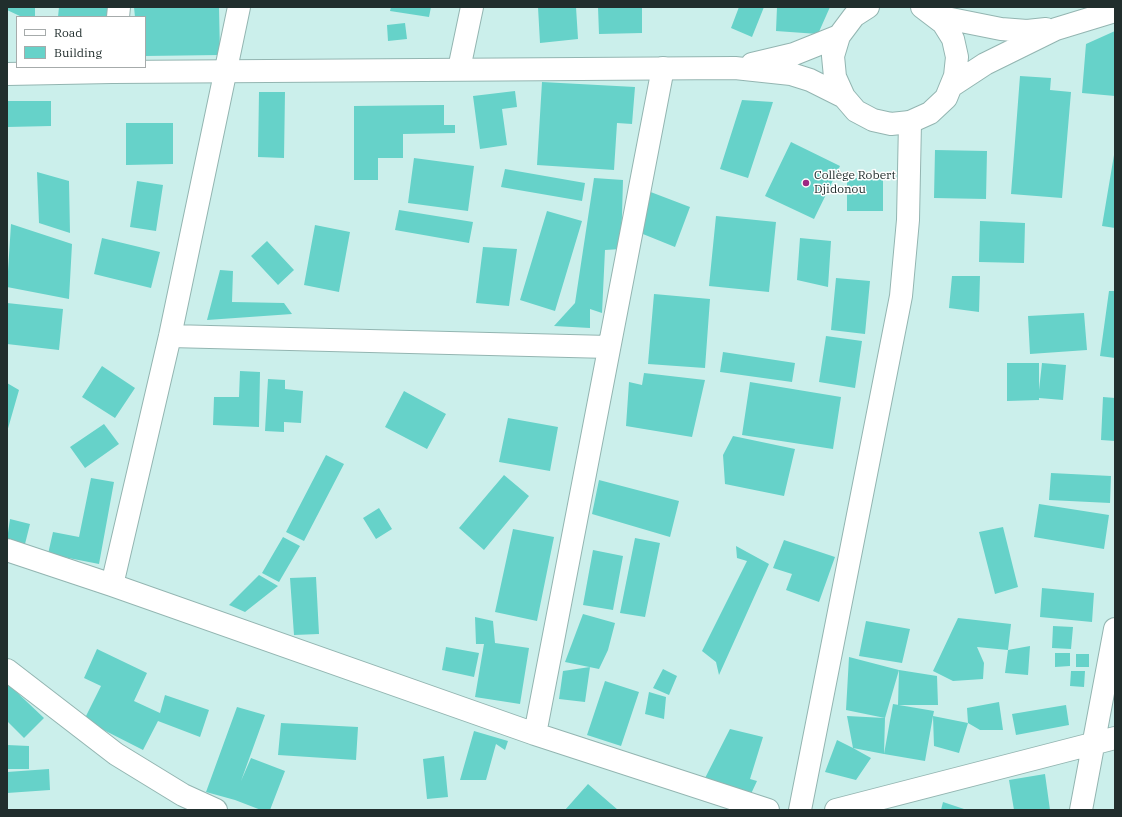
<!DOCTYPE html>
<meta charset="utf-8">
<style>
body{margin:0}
#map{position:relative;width:1122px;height:817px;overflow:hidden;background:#cbefeb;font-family:"IBM Plex Serif",serif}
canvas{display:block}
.frame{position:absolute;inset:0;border:8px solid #212e2d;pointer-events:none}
.legend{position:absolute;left:16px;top:16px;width:130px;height:52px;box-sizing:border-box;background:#fff;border:1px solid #a6abab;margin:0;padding:5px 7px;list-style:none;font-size:12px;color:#212e2d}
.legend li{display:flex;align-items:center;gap:8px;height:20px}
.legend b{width:20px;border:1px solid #a6abab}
</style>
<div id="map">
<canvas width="1122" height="817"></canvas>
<div class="frame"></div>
<ul class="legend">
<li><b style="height:5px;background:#fff"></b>Road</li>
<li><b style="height:11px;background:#66d2c9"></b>Building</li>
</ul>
</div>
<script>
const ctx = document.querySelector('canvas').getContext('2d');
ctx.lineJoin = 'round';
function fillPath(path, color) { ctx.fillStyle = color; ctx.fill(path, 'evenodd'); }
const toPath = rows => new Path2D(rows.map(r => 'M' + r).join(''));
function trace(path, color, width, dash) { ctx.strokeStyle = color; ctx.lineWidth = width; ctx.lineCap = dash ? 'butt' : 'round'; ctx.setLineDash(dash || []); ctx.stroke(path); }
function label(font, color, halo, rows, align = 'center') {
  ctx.font = font + ' "IBM Plex Serif",serif'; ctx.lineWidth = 3; ctx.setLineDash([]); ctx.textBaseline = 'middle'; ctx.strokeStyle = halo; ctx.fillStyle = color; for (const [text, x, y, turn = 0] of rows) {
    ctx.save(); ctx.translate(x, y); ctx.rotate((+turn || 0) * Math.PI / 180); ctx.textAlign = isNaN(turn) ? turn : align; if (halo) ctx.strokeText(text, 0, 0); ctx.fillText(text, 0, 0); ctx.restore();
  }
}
fillPath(toPath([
 [7,7,35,7,35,17,22,17,7,10],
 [59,7,109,7,108,17,58,17],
 [134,7,219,7,220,55,145,56,145,17,135,17],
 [391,7,431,7,429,17,390,11],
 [538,7,576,7,578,39,540,43],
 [598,7,642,7,642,33,599,34],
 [739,7,764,7,752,37,731,28],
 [777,7,830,7,818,34,776,31],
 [405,23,407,39,388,41,387,25],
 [1115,31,1115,96,1082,93,1086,44],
 [1020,76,1051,78,1050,90,1071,92,1062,198,1011,194],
 [542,82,635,87,632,124,617,123,614,170,537,165],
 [515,91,517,107,502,109,507,145,480,149,473,96],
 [259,92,285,92,284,158,258,157],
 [742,100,773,102,748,178,720,169],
 [7,101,51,101,51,126,7,127],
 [444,105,444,125,455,125,455,133,403,134,403,158,378,158,378,180,354,180,354,106],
 [126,123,173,123,173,164,126,165],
 [791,142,840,166,814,219,765,196],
 [935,150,987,151,986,199,934,198],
 [1114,155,1115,155,1115,228,1102,226],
 [414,158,474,166,468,211,408,203],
 [505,169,585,183,582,201,501,187],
 [37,172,69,181,70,233,39,223],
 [594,178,623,180,621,249,605,250,602,313,590,309,590,328,554,326,575,303],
 [847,178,883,178,883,211,847,211],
 [137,181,163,185,156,231,130,227],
 [648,191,690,207,675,247,633,230],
 [399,210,473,222,469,243,395,230],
 [547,211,582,221,555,311,520,300],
 [716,216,776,222,769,292,709,286],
 [980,221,1025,223,1024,263,979,262],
 [11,224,72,244,69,299,7,287],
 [315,225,350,232,339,292,304,285],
 [102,238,160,252,151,288,94,274],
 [800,238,831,241,828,287,797,280],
 [267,241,294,270,278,285,251,256],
 [483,247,517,249,509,306,476,303],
 [220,270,233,271,232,302,284,303,292,314,207,320],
 [952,276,980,276,979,312,949,308],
 [836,278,870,281,865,334,831,330],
 [1109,291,1115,291,1115,358,1100,356],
 [654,294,710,299,705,368,648,364],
 [7,303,63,309,59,350,7,344],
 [1084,313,1087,350,1030,354,1028,316],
 [826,336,862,341,855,388,819,382],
 [723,352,795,363,792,382,720,372],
 [1007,363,1039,363,1039,390,1042,363,1066,365,1063,400,1039,398,1039,400,1007,401],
 [102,366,135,388,115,418,82,397],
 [240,371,260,372,259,427,213,425,214,397,239,397],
 [644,373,705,380,692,437,626,426,629,382,642,385],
 [268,379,285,380,285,389,303,391,301,423,284,422,284,432,265,431],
 [750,382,841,397,833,449,742,435],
 [7,383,19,390,7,432],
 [404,391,446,414,427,449,385,427],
 [1103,397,1115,398,1115,441,1101,440],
 [508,418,558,427,550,471,499,462],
 [104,424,119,444,85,468,70,447],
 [733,436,795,449,784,496,725,484,723,455],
 [326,455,344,464,304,541,286,532],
 [1051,473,1111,476,1110,503,1049,500],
 [504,475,529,496,484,550,459,528],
 [91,478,114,482,99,564,48,554,53,532,79,537],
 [599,480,679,501,670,537,592,514],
 [1039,504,1109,515,1104,549,1034,537],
 [379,508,392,529,376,539,363,518],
 [10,519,30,524,25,544,7,540],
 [1003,527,1018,587,995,594,979,532],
 [513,529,554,537,537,621,495,612],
 [283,537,300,546,279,582,262,573],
 [635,538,660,543,645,617,620,613],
 [784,540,835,557,819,602,786,590,792,574,773,568],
 [736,546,769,564,719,675,716,662,702,651,747,561,737,558],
 [593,550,623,556,613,610,583,605],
 [259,575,278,586,245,612,229,605],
 [316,577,319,634,294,635,290,578],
 [1042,588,1094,593,1092,622,1040,617],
 [583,614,615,623,608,650,599,669,565,662],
 [475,617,493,621,495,643,529,648,520,704,475,697,484,644,476,644],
 [958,618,1011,624,1008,650,977,647,984,663,983,679,953,681,933,671],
 [866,621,910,629,902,663,859,656],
 [1053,626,1073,627,1071,649,1052,648],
 [1030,646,1028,675,1005,673,1008,650],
 [446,647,479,653,474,677,442,670],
 [97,649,147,673,134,701,160,713,165,695,209,710,200,737,158,721,143,750,84,720,101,686,84,678],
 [1055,653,1070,653,1070,666,1055,667],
 [1076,654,1089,654,1089,667,1076,667],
 [849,657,899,670,885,718,846,710],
 [590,667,585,702,559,699,563,671],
 [663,669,677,676,669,695,653,688],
 [899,670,937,676,938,705,898,705],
 [1071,671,1085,671,1084,687,1070,686],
 [605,681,639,692,621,746,587,735],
 [7,683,44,718,24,738,7,721],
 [649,692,666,697,664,719,645,714],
 [999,702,1003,730,980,730,968,723,967,708],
 [893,704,934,711,933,716,968,723,959,753,934,746,933,716,925,761,884,754],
 [1066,705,1069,725,1016,735,1012,714],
 [237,707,265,715,241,781,251,758,285,771,270,810,261,810,235,800,206,792],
 [847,716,885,718,884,754,853,748,871,758,856,780,825,772,837,740,853,748],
 [281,723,358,727,356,760,278,755],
 [730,729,763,737,750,779,757,781,750,796,703,782],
 [474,731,508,741,505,750,496,744,486,780,460,780],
 [7,745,29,746,29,769,7,769],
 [444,756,448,797,427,799,423,759],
 [49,769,50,790,7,793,7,772],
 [1045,774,1050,810,1014,810,1009,780],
 [588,784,618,810,565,810],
 [943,802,967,810,941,810]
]), '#66d2c9');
const minor = toPath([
 [118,17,119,7],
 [459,69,472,7],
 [170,336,609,347],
 [7,550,112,585,535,734,768,810],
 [112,585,170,336,239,7],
 [7,670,116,754,183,795,216,810],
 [535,734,663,68],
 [800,810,901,296,908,220,910,122],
 [836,810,1115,738],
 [1081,810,1115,629]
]);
const major = toPath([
 [868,7,854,16,839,36,833,56,835,77,844,97,856,111,873,120,891,124,910,122,930,113,946,98,955,76,957,57,953,39,943,23,922,7],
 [936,16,1001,29,1027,31,1046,29],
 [752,64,794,54,839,36],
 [7,74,112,72,735,68,791,74,810,80,844,97],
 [953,85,985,64,1056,29,1115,11]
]);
trace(minor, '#93b5b1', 24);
trace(major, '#93b5b1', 24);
trace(minor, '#fff', 22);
trace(major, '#fff', 22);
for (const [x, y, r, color] of [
 [806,183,4,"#9d2782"]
]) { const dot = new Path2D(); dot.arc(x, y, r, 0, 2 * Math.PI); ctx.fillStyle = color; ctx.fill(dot); trace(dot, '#fff', 1.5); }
label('12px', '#212e2d', '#fff', [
 ["Collège Robert",814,176],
 ["Djidonou",814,190]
], 'left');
</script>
